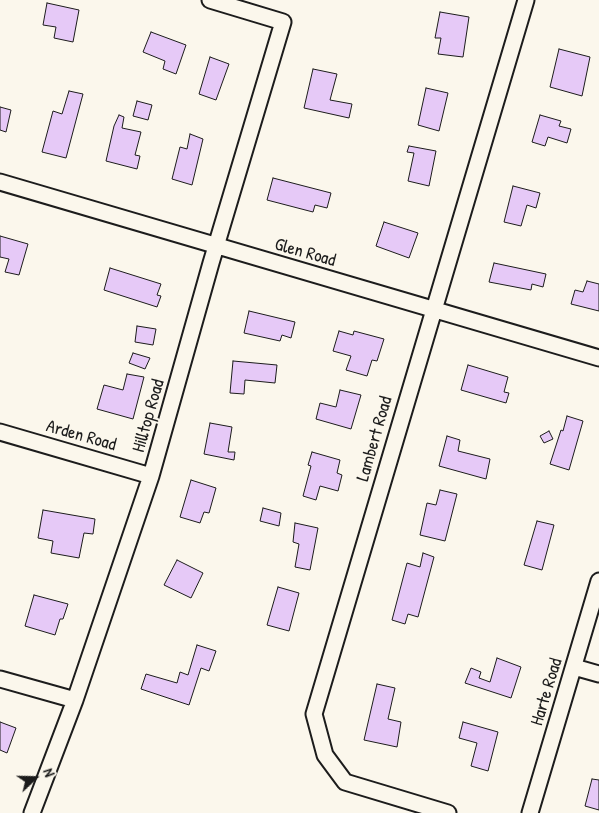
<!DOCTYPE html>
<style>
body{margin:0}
#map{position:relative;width:599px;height:813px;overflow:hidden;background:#fbf7ec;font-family:"Patrick Hand",sans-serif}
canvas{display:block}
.north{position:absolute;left:10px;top:753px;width:50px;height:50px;-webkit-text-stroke:4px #fbf7ec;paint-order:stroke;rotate:69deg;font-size:14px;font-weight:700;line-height:20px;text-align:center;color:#1c1c1c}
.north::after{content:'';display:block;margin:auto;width:18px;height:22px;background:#1c1c1c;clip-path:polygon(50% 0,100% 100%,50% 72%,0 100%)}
</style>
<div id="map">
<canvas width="599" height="813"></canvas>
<div class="north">N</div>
</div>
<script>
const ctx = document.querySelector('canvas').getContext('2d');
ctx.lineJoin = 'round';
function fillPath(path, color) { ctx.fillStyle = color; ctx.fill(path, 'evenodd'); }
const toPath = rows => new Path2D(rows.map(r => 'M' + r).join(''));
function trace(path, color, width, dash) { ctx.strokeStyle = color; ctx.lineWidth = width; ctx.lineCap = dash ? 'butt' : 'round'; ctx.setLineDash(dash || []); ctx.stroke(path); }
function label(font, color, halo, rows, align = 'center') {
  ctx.font = font + ' "Patrick Hand",sans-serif'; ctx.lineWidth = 4; ctx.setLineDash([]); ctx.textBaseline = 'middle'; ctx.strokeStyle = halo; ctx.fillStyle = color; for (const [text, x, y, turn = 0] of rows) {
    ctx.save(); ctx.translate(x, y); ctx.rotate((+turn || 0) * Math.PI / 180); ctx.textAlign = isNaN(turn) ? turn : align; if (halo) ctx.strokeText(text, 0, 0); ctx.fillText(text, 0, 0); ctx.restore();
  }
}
const building = toPath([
 [47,3,79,10,73,42,54,38,56,27,43,25,47,3],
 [440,12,469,17,463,57,438,54,441,38,435,38,440,12],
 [151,32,186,45,176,74,163,69,165,61,143,52,151,32],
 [559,49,590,57,582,96,550,87,559,49],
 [210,57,229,64,216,100,199,94,210,57],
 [313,69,337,74,330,100,352,104,349,118,304,108,313,69],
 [426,88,448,93,439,131,418,125,426,88],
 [69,91,83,94,66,158,42,152,53,111,62,114,69,91],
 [137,101,152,105,148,120,133,116,137,101],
 [0,107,11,110,6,132,0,130,0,107],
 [119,115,124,117,122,128,141,132,135,155,140,156,137,169,106,161,114,126,119,115],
 [540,115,561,121,559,126,571,129,567,143,548,137,545,146,532,142,540,115],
 [190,134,203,139,192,185,172,179,180,147,187,149,190,134],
 [409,146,436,151,429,186,408,181,414,153,407,152,409,146],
 [273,178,331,193,327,208,315,205,313,212,267,200,273,178],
 [513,186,540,193,536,208,527,205,521,226,504,222,513,186],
 [384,222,418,233,409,258,376,246,384,222],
 [0,236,28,244,19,275,5,272,9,259,0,257,0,236],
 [494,263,546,274,543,287,532,284,531,290,489,282,494,263],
 [110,268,161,284,157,295,161,296,157,307,104,290,110,268],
 [587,281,599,284,599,311,571,304,575,290,583,292,587,281],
 [249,311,295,322,291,338,282,335,280,341,244,333,249,311],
 [137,326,156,329,153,345,135,342,137,326],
 [339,331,353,335,354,331,384,339,377,361,372,360,367,376,346,370,351,356,333,351,339,331],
 [133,353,150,358,145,369,129,363,133,353],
 [233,361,277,365,275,383,245,380,244,394,230,393,233,361],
 [468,365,508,377,504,392,509,393,506,403,461,390,468,365],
 [127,374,144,377,133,419,97,409,104,385,123,390,127,374],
 [340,390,361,395,351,429,316,419,320,403,336,407,340,390],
 [567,416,583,421,569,470,550,464,561,430,563,431,567,416],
 [210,423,232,427,228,452,235,452,234,460,204,454,210,423],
 [549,431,553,439,544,443,540,436,549,431],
 [447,436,460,440,458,451,490,459,486,479,439,466,447,436],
 [312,452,340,460,337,473,342,475,338,491,320,486,316,500,303,496,311,466,308,465,312,452],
 [191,480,216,488,209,513,204,512,200,523,180,517,191,480],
 [440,490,457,494,445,541,420,535,427,503,436,505,440,490],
 [263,508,281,513,279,526,260,521,263,508],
 [43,510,95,519,93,534,84,533,79,558,51,553,53,541,38,538,43,510],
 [537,521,554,525,542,570,524,565,537,521],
 [295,523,318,528,310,570,295,567,299,544,293,542,295,523],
 [423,553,434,557,418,617,408,614,405,624,392,620,407,563,420,567,423,553],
 [177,560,203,573,191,598,164,585,177,560],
 [278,587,299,593,289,631,267,625,278,587],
 [34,595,68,604,63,619,60,619,55,635,25,626,34,595],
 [197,645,216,651,209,671,201,668,189,705,141,689,146,674,177,683,180,672,188,675,197,645],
 [497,658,521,667,511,698,465,683,471,668,481,672,479,678,490,682,497,658],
 [377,684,395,688,388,719,401,722,397,747,364,740,377,684],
 [0,722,16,728,7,753,0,750,0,722],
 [463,722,498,732,488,771,471,766,477,743,459,738,463,722],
 [592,779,599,780,599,810,585,806,592,779]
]);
fillPath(building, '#e6c9f7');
trace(building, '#1c1c1c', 1);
const street = toPath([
 [0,182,599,358],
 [0,432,151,476],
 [574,667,599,674],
 [0,679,75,700],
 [32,813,75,700,151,476,211,263,283,22,210,0],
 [448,813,345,782,325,755,314,714,526,0],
 [530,813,599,581]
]);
trace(street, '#1c1c1c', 19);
trace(street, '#fbf7ec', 15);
label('18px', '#1c1c1c', '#fbf7ec', [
 ["Glen Road",305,253,16],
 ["Hilltop Road",149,416,-74],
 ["Arden Road",81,436,16],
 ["Lambert Road",375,439,-74],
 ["Harte Road",547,692,-73]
]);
</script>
